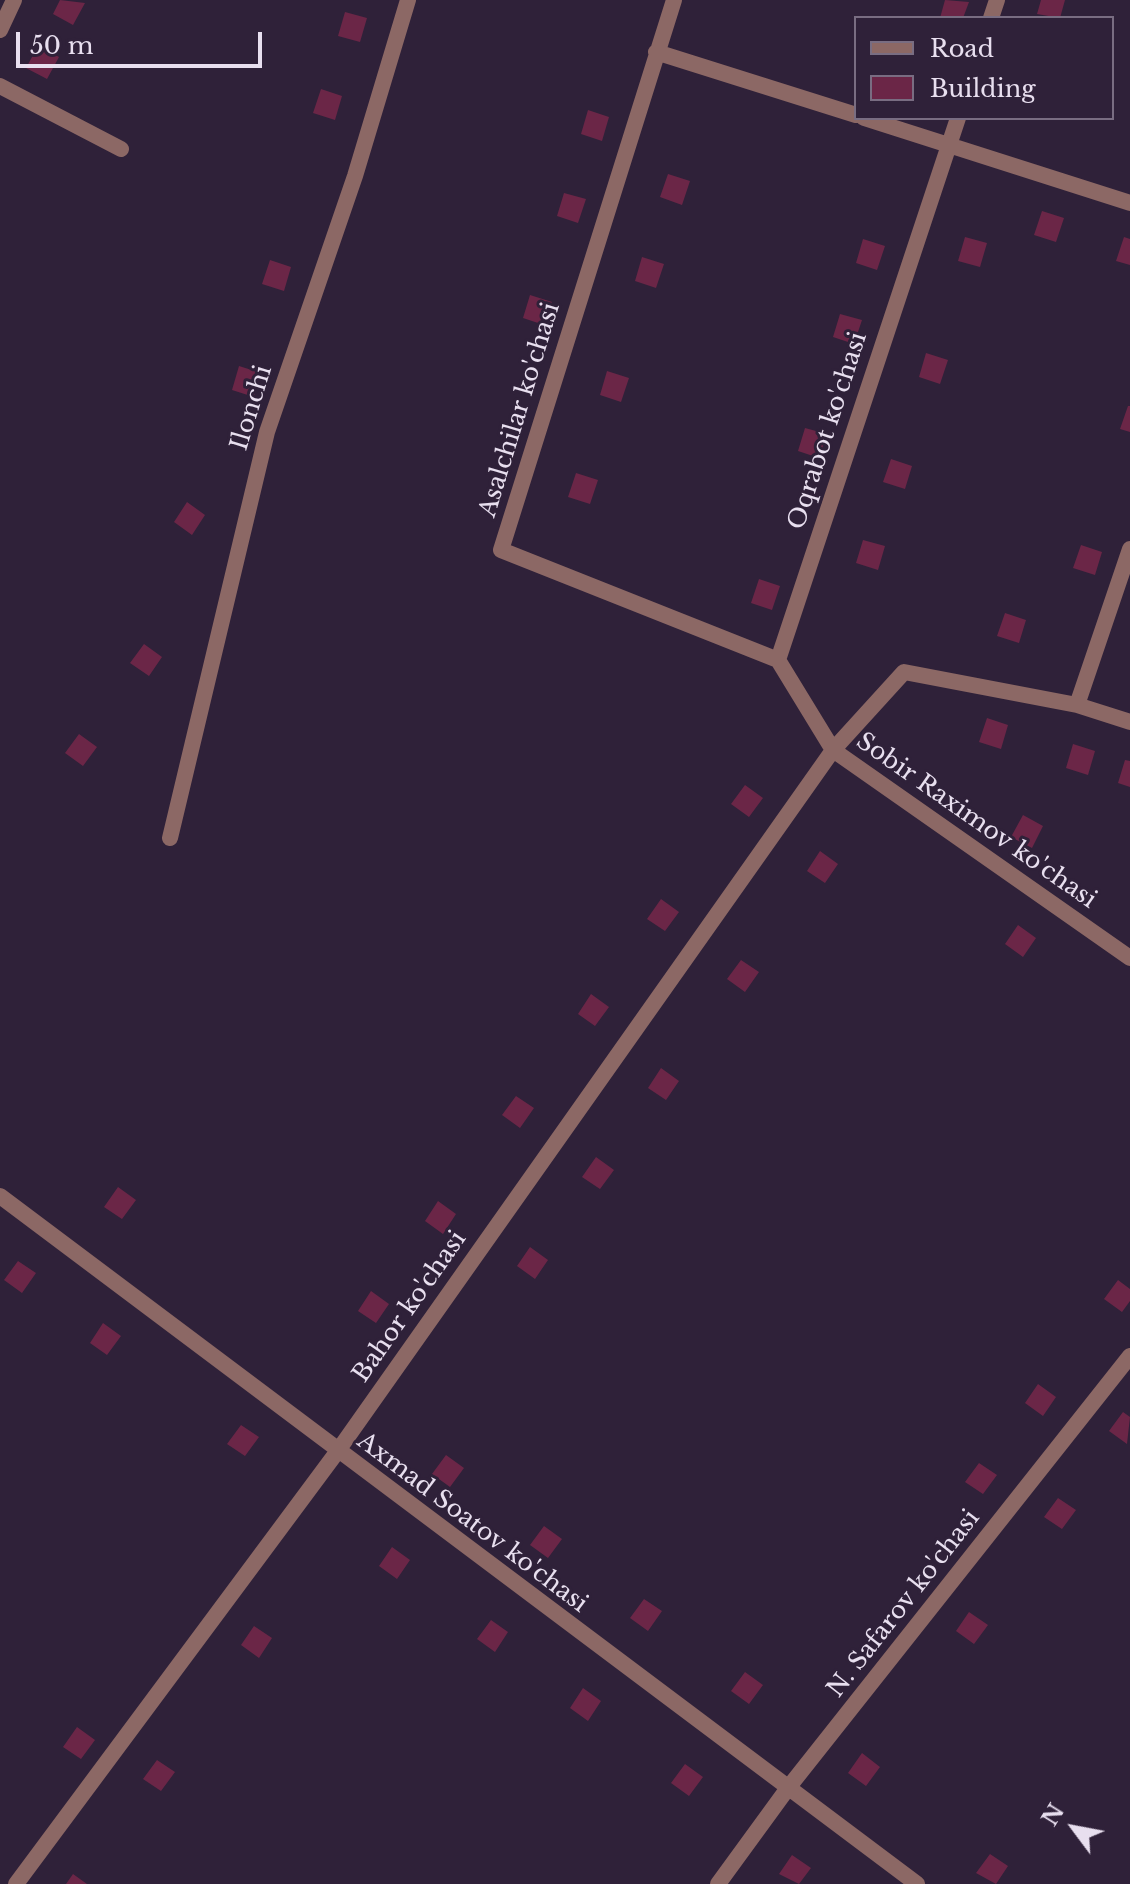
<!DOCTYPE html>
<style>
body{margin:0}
#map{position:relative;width:1130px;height:1884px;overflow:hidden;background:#2f2139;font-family:"Libre Baskerville",serif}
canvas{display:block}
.legend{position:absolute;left:854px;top:16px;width:260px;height:104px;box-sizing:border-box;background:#2f2139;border:2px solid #796d82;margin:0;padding:10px 14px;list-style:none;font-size:24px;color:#e8dfef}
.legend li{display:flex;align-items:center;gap:16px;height:40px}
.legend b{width:40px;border:2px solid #796d82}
.north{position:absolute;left:1034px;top:1788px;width:80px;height:80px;-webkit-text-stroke:6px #2f2139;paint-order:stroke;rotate:302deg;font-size:22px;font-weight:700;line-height:32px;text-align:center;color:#e8dfef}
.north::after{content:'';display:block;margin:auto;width:28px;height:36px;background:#e8dfef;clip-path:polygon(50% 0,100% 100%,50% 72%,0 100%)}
.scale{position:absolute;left:16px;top:32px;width:246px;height:36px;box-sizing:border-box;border:4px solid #e8dfef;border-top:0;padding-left:10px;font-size:24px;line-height:28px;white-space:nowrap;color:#e8dfef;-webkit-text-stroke:6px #2f2139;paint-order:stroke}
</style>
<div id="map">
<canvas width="1130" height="1884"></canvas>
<ul class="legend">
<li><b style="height:10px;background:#8c6865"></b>Road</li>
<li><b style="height:22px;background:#6b2647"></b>Building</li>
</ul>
<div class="north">N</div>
<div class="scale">50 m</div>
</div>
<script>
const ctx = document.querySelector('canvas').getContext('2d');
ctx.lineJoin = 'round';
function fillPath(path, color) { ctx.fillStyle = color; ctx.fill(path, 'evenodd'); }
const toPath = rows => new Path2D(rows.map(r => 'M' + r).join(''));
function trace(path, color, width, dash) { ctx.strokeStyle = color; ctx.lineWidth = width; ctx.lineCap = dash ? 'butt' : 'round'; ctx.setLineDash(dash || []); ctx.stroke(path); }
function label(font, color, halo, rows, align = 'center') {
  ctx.font = font + ' "Libre Baskerville",serif'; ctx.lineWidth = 6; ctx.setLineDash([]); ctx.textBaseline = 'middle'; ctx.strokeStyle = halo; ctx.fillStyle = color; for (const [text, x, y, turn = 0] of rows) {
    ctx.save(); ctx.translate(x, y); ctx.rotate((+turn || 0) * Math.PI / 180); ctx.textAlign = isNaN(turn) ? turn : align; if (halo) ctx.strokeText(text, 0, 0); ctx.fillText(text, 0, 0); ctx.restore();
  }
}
fillPath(toPath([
 [60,0,85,3,73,25,53,14],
 [945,0,969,2,963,18,940,18],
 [1041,0,1065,0,1060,18,1037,14],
 [345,12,367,18,360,42,338,36],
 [38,46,59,57,47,79,26,68],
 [321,89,342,96,335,120,313,113],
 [588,110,609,117,602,141,581,134],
 [668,174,690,181,682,205,660,197],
 [564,193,586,199,578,223,557,216],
 [1042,211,1064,218,1056,242,1034,235],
 [965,237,987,243,980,267,958,261],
 [1124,237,1130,239,1130,265,1116,261],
 [863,239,885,246,877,270,856,263],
 [642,257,664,264,656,288,635,281],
 [270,260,291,267,284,291,262,284],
 [530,295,552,302,544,325,523,318],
 [840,314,862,320,854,344,833,337],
 [926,353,948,360,940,384,919,377],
 [239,366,261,373,254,397,232,390],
 [607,371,629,378,621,402,600,395],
 [1128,406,1130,406,1130,432,1120,429],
 [805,428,827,434,819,458,798,451],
 [891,459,912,466,905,489,883,482],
 [576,473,598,480,590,504,568,497],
 [187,502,205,515,192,535,174,522],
 [863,540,885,546,878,570,856,563],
 [1081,545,1102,552,1095,575,1073,568],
 [759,579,780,586,772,610,751,603],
 [1005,613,1026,620,1019,643,997,636],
 [144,644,162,657,149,676,130,663],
 [987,718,1008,725,1001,749,979,742],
 [79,734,97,747,83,766,65,753],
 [1073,744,1095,751,1088,775,1066,768],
 [1125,760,1130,761,1130,787,1118,783],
 [745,785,763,798,749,817,731,804],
 [1023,815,1043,826,1032,848,1011,837],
 [820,851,838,864,825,883,807,871],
 [661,899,679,912,665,931,647,919],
 [1018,925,1036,938,1023,957,1005,944],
 [741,960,759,972,745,992,727,979],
 [591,994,609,1007,595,1026,578,1014],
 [661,1068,679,1081,666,1100,648,1088],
 [516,1096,534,1108,520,1128,502,1115],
 [596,1157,614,1170,600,1189,582,1177],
 [118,1187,136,1200,122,1219,104,1207],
 [438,1201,456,1214,443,1234,425,1221],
 [530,1247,548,1260,535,1279,517,1266],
 [18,1261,36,1273,22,1293,4,1280],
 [1118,1280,1130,1289,1130,1301,1122,1312,1104,1299],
 [371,1291,389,1304,376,1323,358,1311],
 [103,1323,121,1336,107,1355,90,1343],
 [1038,1384,1056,1397,1043,1416,1025,1403],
 [1123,1412,1130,1417,1127,1444,1109,1431],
 [241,1425,259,1437,245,1456,227,1444],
 [446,1455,464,1468,450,1487,432,1474],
 [979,1463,997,1475,983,1494,965,1482],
 [1058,1498,1076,1510,1062,1529,1044,1517],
 [544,1526,562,1539,548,1558,530,1545],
 [392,1547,410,1560,397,1579,379,1566],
 [644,1599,662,1611,648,1631,630,1618],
 [969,1612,988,1625,974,1644,956,1631],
 [491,1620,508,1632,495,1652,477,1639],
 [254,1626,272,1638,259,1658,241,1645],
 [745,1672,763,1685,749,1704,731,1691],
 [583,1688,601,1701,588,1721,570,1708],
 [77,1727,95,1740,81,1759,63,1747],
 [862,1753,880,1767,866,1786,848,1773],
 [157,1760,175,1772,161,1791,143,1779],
 [685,1764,703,1777,689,1796,671,1783],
 [990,1854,1008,1866,996,1884,976,1873],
 [792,1855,811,1868,799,1884,779,1874],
 [73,1874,87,1884,66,1884]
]), '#6b2647');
trace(toPath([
 [674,0,501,550,778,660],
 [991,18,997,0],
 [0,30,14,0],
 [656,52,856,115],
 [0,86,121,149],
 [864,118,1130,203],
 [958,118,778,660,833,750,1130,958],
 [1077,705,1130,549],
 [170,838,267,432,355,176,408,0],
 [0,1196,917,1884],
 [16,1884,337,1452,833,750,904,672,1077,705,1130,722],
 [718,1884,788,1788,1130,1356]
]), '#8c6865', 16);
label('24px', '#e8dfef', '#2f2139', [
 ["Ilonchi",252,408,-73],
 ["Asalchilar ko'chasi",520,410,-73],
 ["Oqrabot ko'chasi",828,431,-72],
 ["Sobir Raximov ko'chasi",976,821,35],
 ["Bahor ko'chasi",410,1307,-55],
 ["Axmad Soatov ko'chasi",472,1523,37],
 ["N. Safarov ko'chasi",904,1604,-52]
]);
</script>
